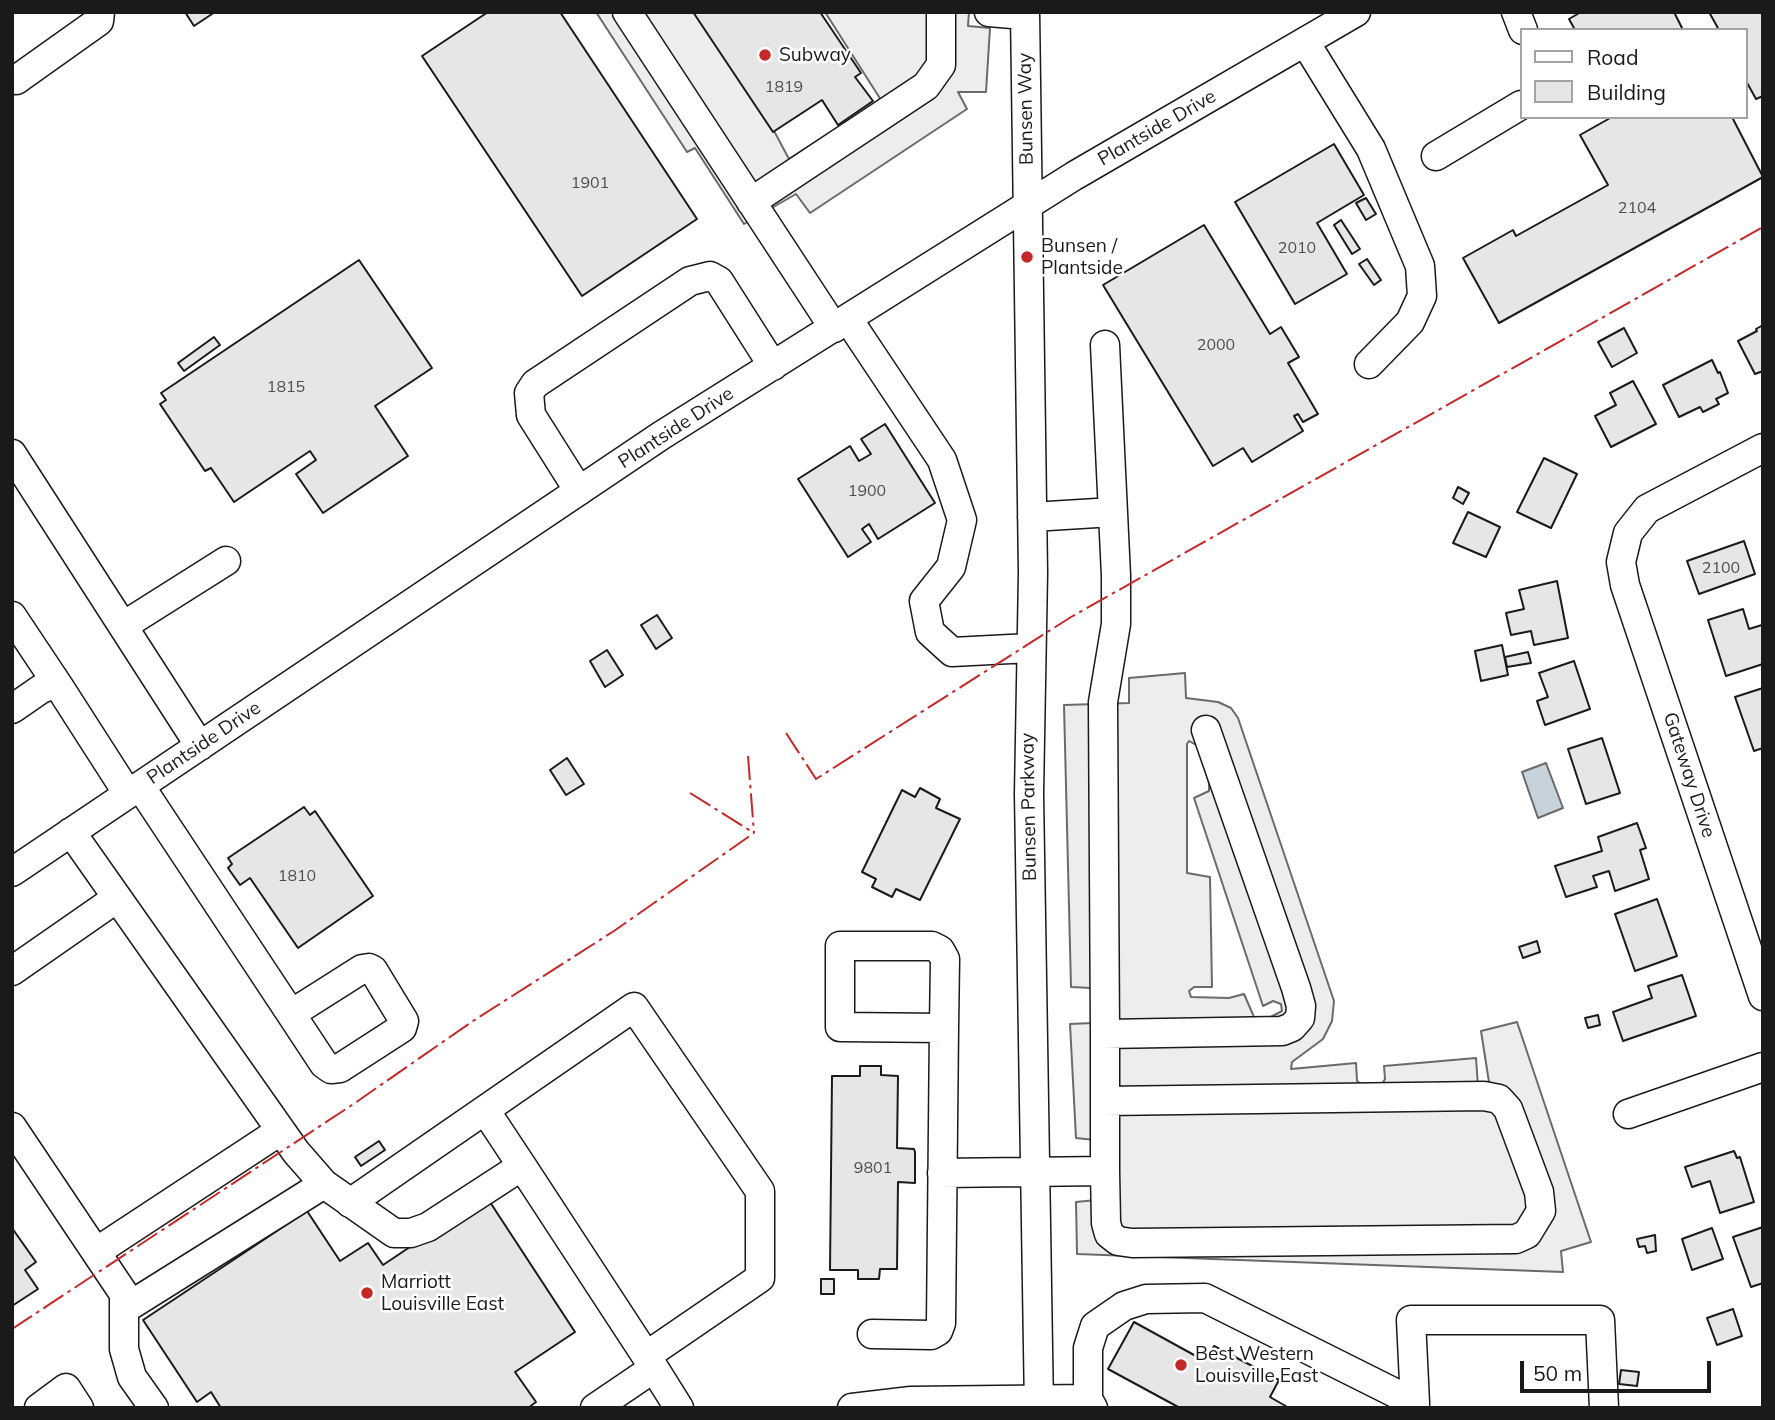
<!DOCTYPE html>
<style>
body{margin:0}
#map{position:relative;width:1775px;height:1420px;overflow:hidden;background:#fff;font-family:Mulish,sans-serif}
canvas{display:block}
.frame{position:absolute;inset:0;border:14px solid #1a1a1a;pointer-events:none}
.legend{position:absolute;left:1520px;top:28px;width:228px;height:91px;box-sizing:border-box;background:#fff;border:2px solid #a3a3a3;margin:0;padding:9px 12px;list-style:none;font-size:21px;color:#1a1a1a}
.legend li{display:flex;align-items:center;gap:14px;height:35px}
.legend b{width:35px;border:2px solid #a3a3a3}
.scale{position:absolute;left:1520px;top:1361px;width:191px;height:32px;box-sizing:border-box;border:4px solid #1a1a1a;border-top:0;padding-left:9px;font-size:21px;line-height:24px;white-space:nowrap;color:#1a1a1a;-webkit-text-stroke:5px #fff;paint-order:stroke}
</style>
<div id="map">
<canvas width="1775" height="1420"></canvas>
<div class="frame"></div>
<ul class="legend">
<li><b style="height:9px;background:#fff"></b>Road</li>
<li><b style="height:19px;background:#e6e6e6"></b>Building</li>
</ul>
<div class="scale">50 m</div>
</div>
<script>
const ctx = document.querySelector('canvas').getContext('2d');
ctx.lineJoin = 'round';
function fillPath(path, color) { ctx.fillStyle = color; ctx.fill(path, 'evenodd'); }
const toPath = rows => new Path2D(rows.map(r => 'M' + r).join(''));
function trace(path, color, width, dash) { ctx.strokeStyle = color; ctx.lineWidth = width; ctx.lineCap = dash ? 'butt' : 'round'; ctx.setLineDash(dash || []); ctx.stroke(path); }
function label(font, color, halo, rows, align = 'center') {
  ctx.font = font + ' Mulish,sans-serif'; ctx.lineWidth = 5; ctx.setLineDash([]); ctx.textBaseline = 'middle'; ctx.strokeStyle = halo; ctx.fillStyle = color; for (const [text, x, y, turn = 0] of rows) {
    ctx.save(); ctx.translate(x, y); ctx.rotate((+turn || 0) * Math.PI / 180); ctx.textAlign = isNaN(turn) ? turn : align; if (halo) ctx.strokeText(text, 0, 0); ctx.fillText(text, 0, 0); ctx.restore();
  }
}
const parking = toPath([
 [596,12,695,12,773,129,789,159,881,100,825,12,969,12,968,26,990,28,986,92,958,92,967,109,810,213,796,194,744,224,695,148,687,152,596,12],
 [1185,673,1186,698,1218,702,1231,708,1238,718,1334,1001,1332,1021,1323,1039,1292,1062,1291,1069,1356,1063,1357,1081,1364,1086,1382,1084,1385,1079,1384,1066,1476,1058,1478,1086,1489,1082,1481,1031,1517,1022,1591,1242,1561,1251,1563,1272,1077,1254,1076,1202,1096,1200,1095,1140,1076,1138,1070,1024,1092,1023,1091,988,1071,987,1064,705,1129,703,1129,678,1185,673],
 [1189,741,1198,746,1209,783,1209,791,1194,798,1263,1006,1273,1001,1281,1004,1282,1011,1267,1019,1254,1017,1244,994,1229,998,1191,997,1189,991,1194,987,1212,987,1210,877,1187,873,1187,744,1189,741]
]);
fillPath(parking, '#ededed');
trace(parking, '#6a6a6a', 2);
const water = toPath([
 [1546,763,1563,808,1538,818,1522,772,1546,763]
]);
fillPath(water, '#c6d2dc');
trace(water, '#6a6a6a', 2);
const building = toPath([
 [185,12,215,12,194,26,185,12],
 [488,12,560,12,697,219,582,296,422,56,488,12],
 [693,12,820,12,861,73,855,77,873,101,838,125,822,100,773,132,693,12],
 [1581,12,1674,12,1683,30,1575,30,1569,19,1581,12],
 [1709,12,1762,12,1763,96,1756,99,1745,79,1745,30,1719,30,1709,12],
 [1612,117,1732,117,1763,177,1499,323,1463,258,1513,230,1516,236,1608,185,1580,135,1612,117],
 [1334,144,1364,195,1317,223,1347,274,1295,304,1235,202,1334,144],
 [1366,198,1376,214,1366,220,1356,203,1366,198],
 [1341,220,1360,249,1352,254,1334,225,1341,220],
 [1204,225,1270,334,1281,327,1299,357,1288,363,1318,414,1303,422,1298,414,1294,416,1303,431,1252,462,1243,448,1213,466,1103,285,1204,225],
 [1367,259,1381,280,1374,285,1359,264,1367,259],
 [359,260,432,368,375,406,408,456,323,513,296,474,316,460,310,451,234,502,211,468,205,471,160,404,166,400,161,393,359,260],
 [1763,325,1763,371,1755,374,1738,341,1757,331,1756,329,1763,325],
 [1624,328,1637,353,1612,367,1598,342,1624,328],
 [214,337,220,345,184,371,178,363,214,337],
 [1712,360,1718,373,1720,372,1728,393,1716,399,1719,404,1703,412,1700,407,1679,417,1663,385,1712,360],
 [1633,381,1656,424,1611,447,1595,416,1616,405,1610,393,1633,381],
 [885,424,935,503,878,539,869,524,862,529,871,542,848,557,798,479,850,446,859,461,871,454,861,439,885,424],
 [1544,458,1577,474,1551,528,1517,512,1544,458],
 [1458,487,1469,493,1463,504,1453,498,1458,487],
 [1468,512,1500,527,1486,557,1453,543,1468,512],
 [1744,541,1755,574,1699,594,1687,561,1744,541],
 [1557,581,1568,638,1534,645,1531,631,1511,635,1506,613,1524,609,1519,590,1557,581],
 [1743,609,1749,629,1762,625,1763,664,1726,676,1708,620,1743,609],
 [657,615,672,638,656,649,641,625,657,615],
 [1502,645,1508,675,1481,681,1475,651,1502,645],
 [607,650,623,675,605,687,590,661,607,650],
 [1528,652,1531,663,1507,667,1505,657,1528,652],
 [1574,661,1590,709,1545,725,1537,701,1548,697,1539,673,1574,661],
 [1763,688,1763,748,1754,751,1735,697,1763,688],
 [1602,738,1620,793,1586,804,1568,749,1602,738],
 [567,758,584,784,566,795,550,770,567,758],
 [920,788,940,799,936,808,960,819,920,900,896,889,892,897,872,887,876,879,862,872,902,790,915,797,920,788],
 [304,807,310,815,315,811,373,896,298,948,250,878,240,885,228,868,232,864,228,858,304,807],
 [1637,823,1646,848,1640,850,1649,879,1615,891,1609,871,1593,876,1597,887,1566,897,1555,866,1602,851,1598,837,1637,823],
 [1657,899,1677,956,1635,971,1615,914,1657,899],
 [1537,941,1540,952,1523,958,1519,947,1537,941],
 [1682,975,1696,1016,1623,1041,1613,1012,1652,998,1648,986,1682,975],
 [1598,1015,1600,1025,1588,1028,1585,1018,1598,1015],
 [860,1066,881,1066,881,1075,898,1076,897,1148,914,1149,915,1152,915,1183,898,1182,897,1269,880,1269,879,1279,858,1279,858,1270,830,1270,832,1076,860,1076,860,1066],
 [379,1141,385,1150,361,1166,355,1157,379,1141],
 [1734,1151,1737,1158,1740,1157,1754,1202,1720,1213,1710,1181,1692,1187,1685,1167,1734,1151],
 [486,1196,575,1332,515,1372,536,1402,528,1408,221,1408,211,1392,197,1402,143,1320,307,1211,340,1261,368,1243,383,1265,486,1196],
 [1763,1227,1763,1283,1751,1287,1733,1237,1763,1227],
 [12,1228,36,1262,25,1270,38,1289,12,1306,12,1228],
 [1712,1228,1723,1259,1692,1270,1682,1239,1712,1228],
 [1655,1235,1656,1251,1647,1253,1645,1246,1639,1247,1637,1239,1655,1235],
 [821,1279,834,1279,834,1294,821,1294,821,1279],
 [1733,1309,1742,1336,1717,1345,1707,1318,1733,1309],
 [1134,1322,1205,1361,1214,1346,1279,1380,1270,1397,1289,1408,1180,1408,1108,1369,1134,1322],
 [1621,1370,1639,1372,1637,1386,1619,1384,1621,1370]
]);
fillPath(building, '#e6e6e6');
trace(building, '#1a1a1a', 2);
const minor = toPath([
 [627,12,834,328],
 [989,12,1024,15],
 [1025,12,1033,573,1029,794,1039,1408],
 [1516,12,1523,30],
 [1305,42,1371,149,1420,266,1422,296,1410,322,1369,364],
 [12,79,16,80,99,21,100,12],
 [1436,156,1521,105],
 [751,202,926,86,941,65,941,12],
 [848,319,942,460,962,520,951,567,924,601,930,632,952,652,1030,648],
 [1763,448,1647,509,1628,533,1621,562,1625,585,1763,996],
 [12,454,200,746],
 [579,491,531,415,529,393,535,384,690,281,710,276,719,281,773,366],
 [1032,517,1113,512],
 [12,616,60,688],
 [123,626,226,561],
 [12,709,41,689,51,685,60,688,128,794],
 [140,786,291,1014,324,1064,331,1069,340,1068,402,1028,404,1021,373,970,369,968,362,969,291,1014],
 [71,832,296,1152,324,1184,394,1233,411,1233,428,1227,522,1166,654,1368],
 [12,872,662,435,1074,176,1356,12],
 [12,971,117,898],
 [1105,1034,1103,702,1116,624,1116,576,1105,345],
 [1105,1101,1105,1034,1282,1031,1292,1027,1300,1018,1301,1006,1296,988,1206,730],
 [485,1110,522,1166],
 [1628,1114,1763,1067],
 [12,1127,124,1294,124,1349,132,1377,154,1408],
 [942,1173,1105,1171,1106,1223,1109,1234,1118,1241,1132,1243,1516,1239,1527,1234,1541,1211,1539,1192,1508,1109,1499,1099,1484,1096,1105,1101,1105,1171],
 [350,1203,634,1007,760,1191,760,1278,646,1356],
 [96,1252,280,1131],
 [126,1308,324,1184],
 [872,1334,931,1335,938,1331,941,1323,944,1028,945,959,940,950,932,946,840,946,840,1027,944,1028],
 [1415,1403,1411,1320,1600,1320,1604,1408],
 [39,1408,66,1388,79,1408],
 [595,1408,654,1368,679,1408],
 [852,1408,911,1401,1088,1399],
 [1093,1408,1088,1399,1088,1348,1095,1326,1124,1306,1146,1299,1205,1298,1415,1403,1415,1408]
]);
trace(minor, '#1a1a1a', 31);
trace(minor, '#fff', 28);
trace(toPath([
 [786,733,816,779,1071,617,1763,227],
 [748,756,754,833],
 [690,793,754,833],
 [12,1329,352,1105,473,1021,614,931,754,833]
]), '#c62828', 2, [24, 5, 3.5, 5]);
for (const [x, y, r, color] of [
 [765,55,7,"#c62828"],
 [1027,257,7,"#c62828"],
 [367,1293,7,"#c62828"],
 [1181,1365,7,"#c62828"]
]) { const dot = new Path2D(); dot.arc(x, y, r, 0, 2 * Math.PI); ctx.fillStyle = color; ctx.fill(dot); trace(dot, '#fff', 2.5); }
label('16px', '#4d4d4d', null, [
 ["1819",784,87],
 ["1901",590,183],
 ["2104",1637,208],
 ["2010",1297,248],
 ["2000",1216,345],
 ["1815",286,387],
 ["1900",867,491],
 ["2100",1721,568],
 ["1810",297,876],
 ["9801",873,1168]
]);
label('19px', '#1a1a1a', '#fff', [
 ["Subway",779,55],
 ["Bunsen /",1041,246],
 ["Plantside",1041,268],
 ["Marriott",381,1282],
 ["Louisville East",381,1304],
 ["Best Western",1195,1354],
 ["Louisville East",1195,1376]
], 'left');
label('19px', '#1a1a1a', '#fff', [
 ["Bunsen Way",1026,109,-91],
 ["Plantside Drive",1157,128,-30],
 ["Plantside Drive",676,428,-33],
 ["Plantside Drive",204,743,-34],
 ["Gateway Drive",1689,775,72],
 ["Bunsen Parkway",1029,807,-91]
]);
</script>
